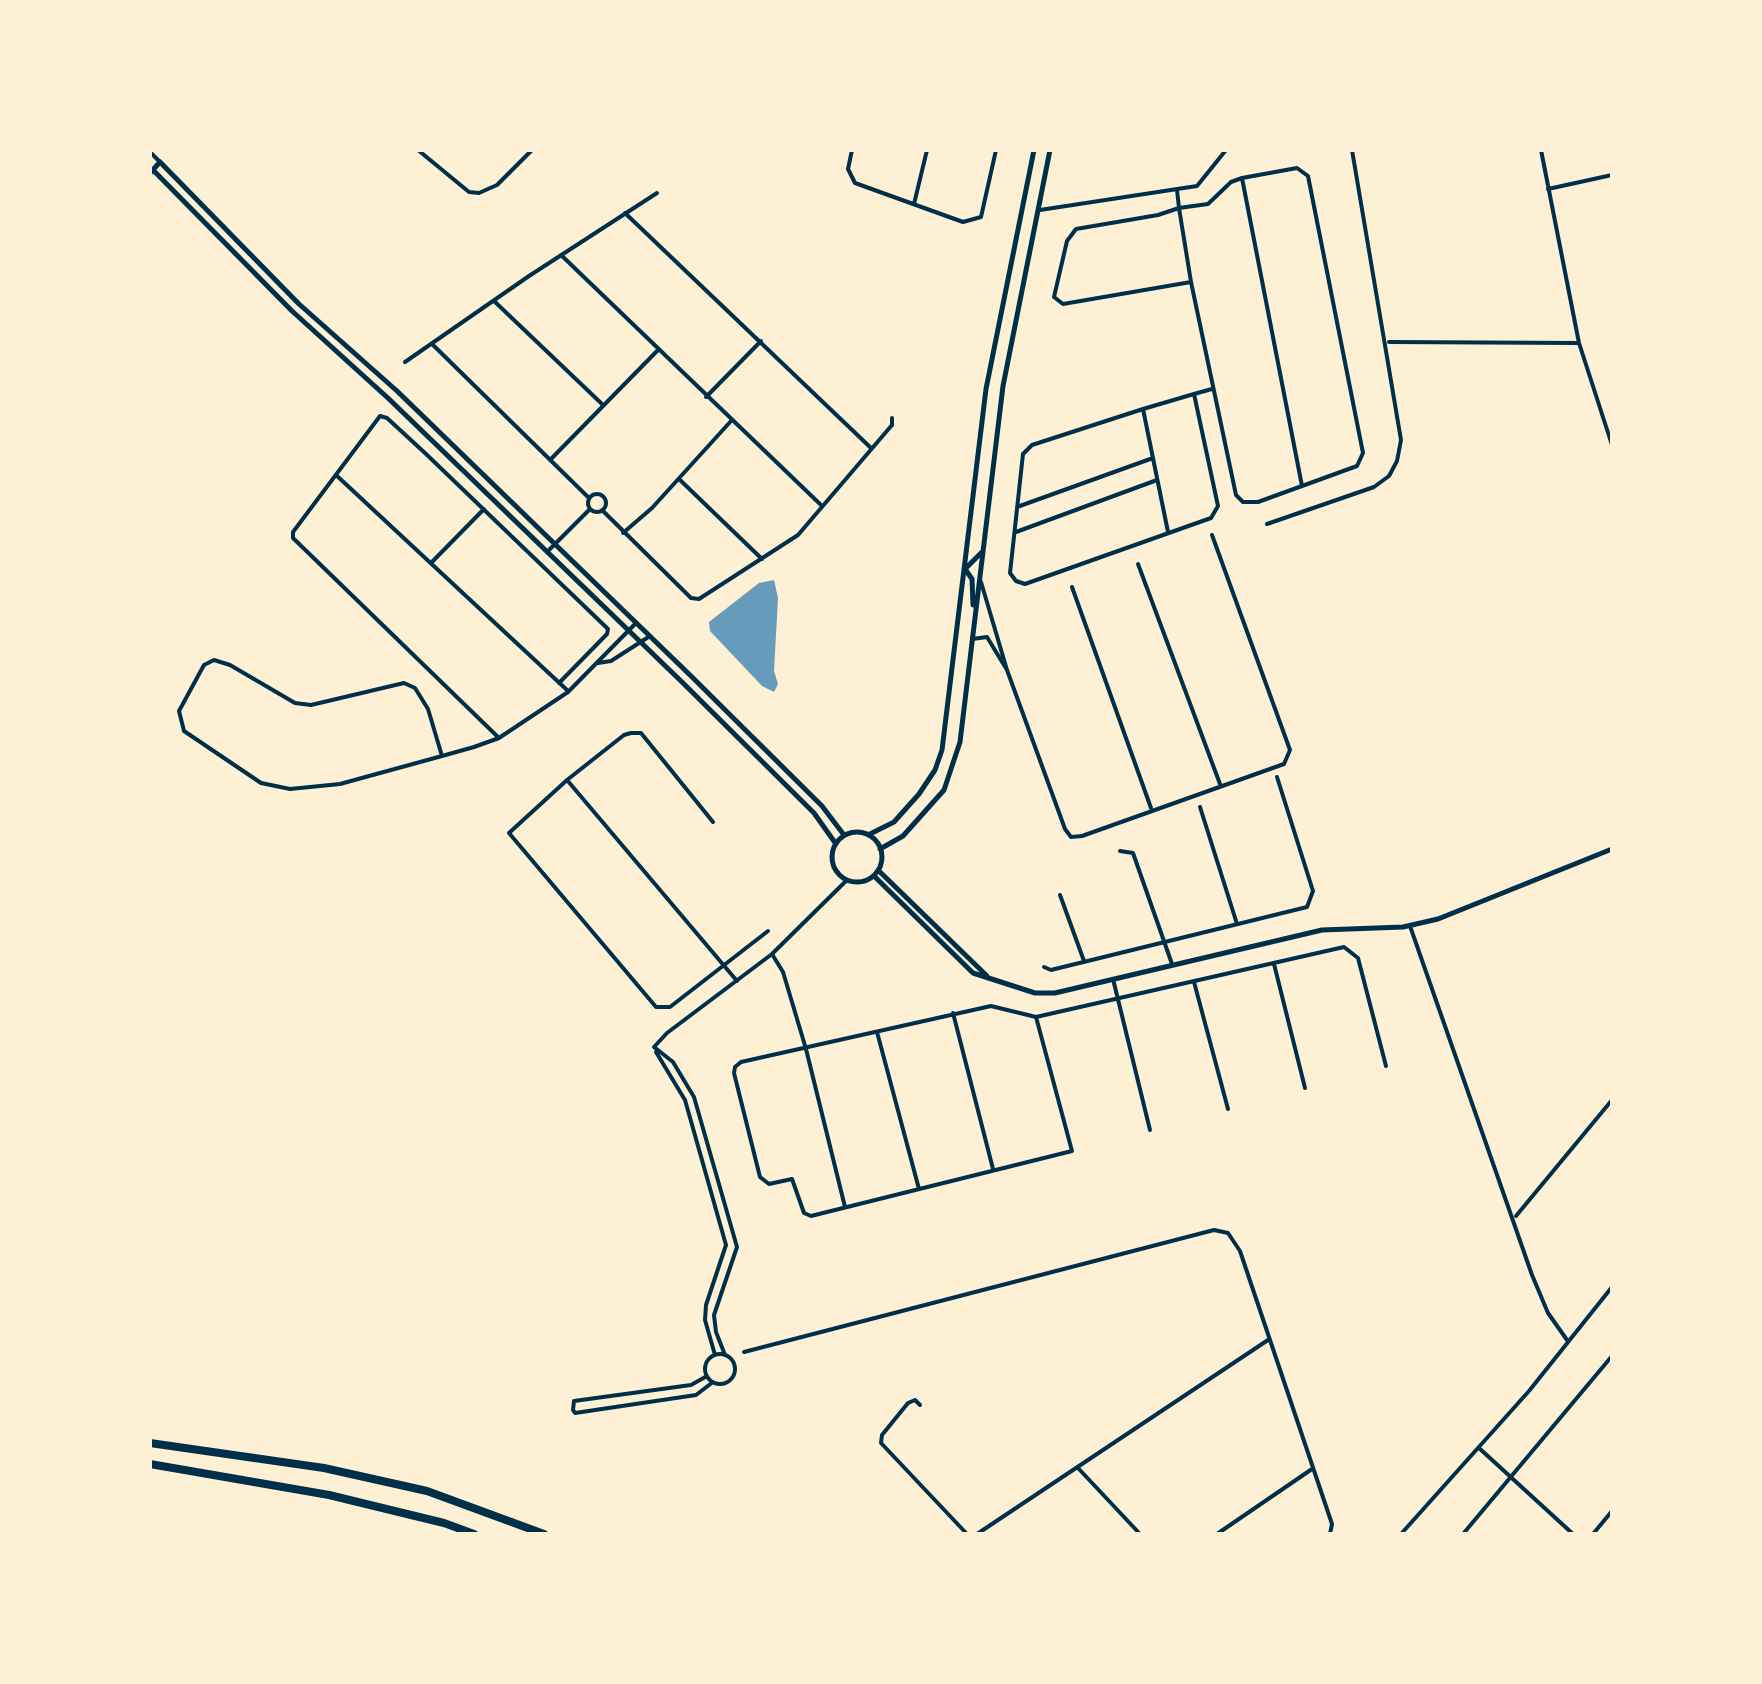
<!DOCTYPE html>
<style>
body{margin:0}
#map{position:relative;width:1762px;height:1684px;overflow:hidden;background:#fdf0d5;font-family:Roboto,sans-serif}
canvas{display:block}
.frame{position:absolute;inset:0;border:152px solid #fdf0d5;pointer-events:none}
</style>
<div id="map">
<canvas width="1762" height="1684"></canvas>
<div class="frame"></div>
</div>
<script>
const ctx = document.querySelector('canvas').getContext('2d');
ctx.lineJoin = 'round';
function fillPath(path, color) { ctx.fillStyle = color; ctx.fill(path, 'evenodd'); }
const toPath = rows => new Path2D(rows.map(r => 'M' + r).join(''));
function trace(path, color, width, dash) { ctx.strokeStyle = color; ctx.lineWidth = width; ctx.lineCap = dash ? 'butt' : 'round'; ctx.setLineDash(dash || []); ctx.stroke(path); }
fillPath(toPath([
 [774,580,778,598,774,671,778,684,774,692,762,686,710,631,709,622,759,583]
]), '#669bbc');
trace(toPath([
 [418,150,469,192,479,193,497,185,532,150],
 [852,150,848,169,855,183,963,222,981,217,996,150],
 [1541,150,1579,343,1612,445],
 [150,152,160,162],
 [1242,178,1302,486],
 [1548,189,1612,175],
 [1177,190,1179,208,1191,282,1236,495,1243,502,1258,502,1357,466,1363,453,1308,176,1297,168,1242,178,1231,182,1208,204,1179,208,1158,215,1076,229,1067,241,1054,297,1063,304,1191,282],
 [914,204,927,150],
 [1040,210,1197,186,1226,150],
 [625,213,871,448],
 [561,255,821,505],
 [494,301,602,404],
 [1389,342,1579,343],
 [432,344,589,498],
 [405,362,529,276,657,193],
 [1194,394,1218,506,1211,518,1025,584,1016,581,1010,573,1023,454,1032,445,1143,409,1194,394,1212,389],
 [706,397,761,341],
 [1143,409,1168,532],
 [550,460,658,350],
 [336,475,567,690],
 [679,479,762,559],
 '588 503a9 9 0 1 1 18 0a9 9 0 1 1-18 0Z',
 [1017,507,1153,458],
 [602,510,691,598,699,599,798,535,892,425,892,418],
 [1267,524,1374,487,1389,476,1397,461,1401,440,1352,150],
 [1016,532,1157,480],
 [623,533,652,508,731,421],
 [548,551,590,509],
 [431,563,484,509],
 [1138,564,1220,784],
 [1072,587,1151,808],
 [972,639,987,637,1007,670,981,582],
 [598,663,611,661,650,636],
 [1007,670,1065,829,1071,837,1082,836,1284,764,1290,750,1212,535],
 [499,738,293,538,293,532,380,416,387,418,425,453,608,629,607,634,559,683],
 [442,756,428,709,415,688,404,683,311,705,295,703,230,665,214,660,204,665,179,711,184,731,261,783,290,789,340,784,442,756,474,747,499,738,568,692,636,623],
 [567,780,737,981],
 [1200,807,1237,924],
 [713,822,641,733,631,733,624,735,567,780,509,833,656,1007,670,1007,768,931],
 [1120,851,1133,853,1172,964],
 [1060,895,1084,961],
 [1410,926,1532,1275,1548,1313,1567,1340],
 [772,954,783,972,806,1049,845,1207],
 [1274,964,1305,1088],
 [1044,967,1051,970,1307,907,1313,891,1277,777],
 [1113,979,1150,1130],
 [1194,982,1228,1109],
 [953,1013,993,1169],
 [1036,1017,1072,1151,811,1216,804,1213,792,1179,769,1184,760,1177,734,1073,735,1067,741,1062,991,1006,1036,1017,1344,947,1358,958,1386,1066],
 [877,1032,919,1189],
 [654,1047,673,1062,694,1097,737,1247,714,1315,716,1332,725,1355],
 [654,1047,667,1033,772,954,847,880],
 [656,1052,685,1100,726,1245,706,1305,705,1320,715,1355],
 [1516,1216,1612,1100],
 [744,1352,1214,1230,1228,1233,1240,1251,1332,1524,1330,1534],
 '705 1369a15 15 0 1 1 30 0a15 15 0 1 1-30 0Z',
 [707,1376,691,1385,574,1401,573,1410,575,1413,696,1395,713,1382],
 [920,1405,915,1400,908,1403,882,1435,881,1443,967,1534],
 [1479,1448,1573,1534],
 [1078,1468,1140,1534],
 [977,1534,1268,1340],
 [1217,1534,1312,1469],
 [1401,1534,1529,1391,1612,1287],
 [1463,1534,1612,1356],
 [1593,1534,1612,1511]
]), '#003049', 4);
trace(toPath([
 [153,170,292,311,389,399,683,683,814,813,836,844],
 [150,173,160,162,299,304,397,391,691,676,822,806,844,835],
 [973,605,972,579,965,569,982,552],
 '832 857a25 25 0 1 1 50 0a25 25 0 1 1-50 0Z',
 [868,835,894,822,919,794,935,770,942,750,986,389,1034,150],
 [880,849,903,836,944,790,960,742,1003,386,1050,150],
 [878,870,987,976],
 [874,876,973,973,1035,993,1055,993,1322,930,1403,927,1438,919,1612,849]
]), '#003049', 5);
trace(toPath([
 [150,1443,324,1468,427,1491,544,1534],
 [150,1464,329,1495,444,1523,474,1534]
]), '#003049', 8);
</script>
